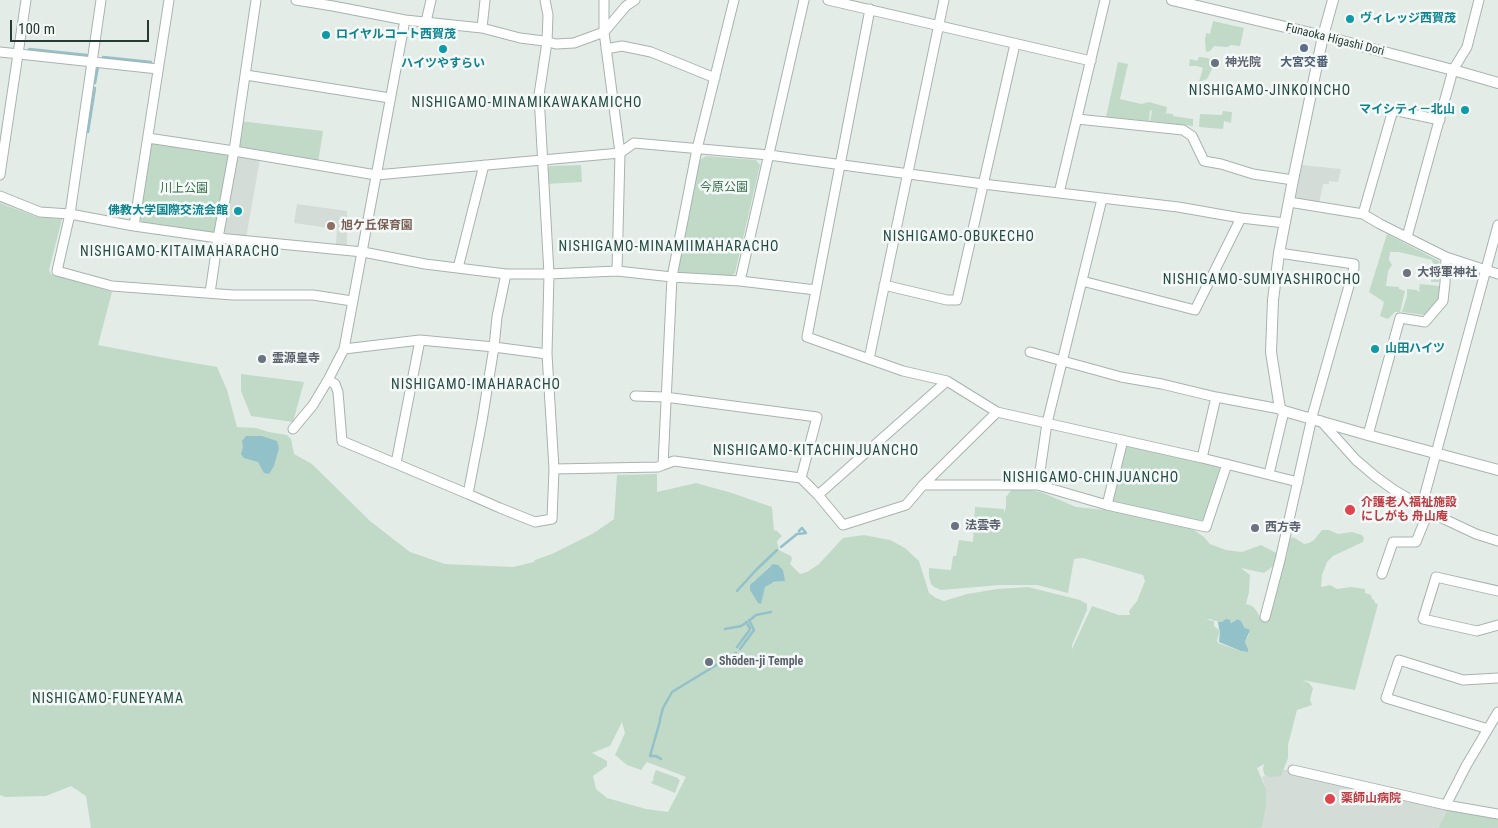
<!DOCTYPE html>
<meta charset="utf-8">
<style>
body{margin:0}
#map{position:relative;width:1498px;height:828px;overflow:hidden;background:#e4ece8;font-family:"Roboto Condensed",sans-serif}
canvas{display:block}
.scale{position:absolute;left:10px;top:20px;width:139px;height:22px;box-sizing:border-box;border:2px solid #263b36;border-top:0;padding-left:6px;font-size:15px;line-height:18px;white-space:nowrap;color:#263b36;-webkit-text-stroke:4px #f4f9f7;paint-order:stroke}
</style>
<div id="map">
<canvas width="1498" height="828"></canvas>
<div class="scale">100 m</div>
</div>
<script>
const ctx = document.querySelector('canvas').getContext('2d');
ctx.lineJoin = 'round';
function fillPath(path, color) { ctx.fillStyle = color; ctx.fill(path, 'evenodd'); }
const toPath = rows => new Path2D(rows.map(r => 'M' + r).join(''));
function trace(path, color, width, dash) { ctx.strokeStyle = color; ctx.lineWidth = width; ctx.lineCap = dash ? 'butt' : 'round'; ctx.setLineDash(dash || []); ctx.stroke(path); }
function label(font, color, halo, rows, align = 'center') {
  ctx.font = font + ' "Roboto Condensed","Noto Sans JP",sans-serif'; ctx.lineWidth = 5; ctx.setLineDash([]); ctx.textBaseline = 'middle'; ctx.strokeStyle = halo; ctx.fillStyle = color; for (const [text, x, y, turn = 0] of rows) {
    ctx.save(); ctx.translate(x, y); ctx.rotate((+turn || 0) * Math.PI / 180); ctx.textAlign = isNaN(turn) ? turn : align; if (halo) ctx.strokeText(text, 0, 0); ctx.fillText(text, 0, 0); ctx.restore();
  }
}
fillPath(toPath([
 [241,156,260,159,246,238,227,234,224,231,237,160],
 [1302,165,1341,169,1338,182,1329,181,1329,184,1323,184,1319,204,1299,201,1296,197],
 [297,204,347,211,347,246,336,244,337,229,294,223],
 [1274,770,1293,770,1449,807,1438,828,1258,828,1266,789,1262,777]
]), '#d3dcd7');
fillPath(toPath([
 [1213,21,1244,28,1240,46,1231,45,1227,47,1214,46,1210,51,1206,52,1205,40,1206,33,1210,34],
 [1199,57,1208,58,1211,61,1212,69,1207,79,1199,82,1203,68,1197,66,1189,66,1190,59,1197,61],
 [1118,62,1128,64,1120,99,1141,104,1149,102,1167,107,1166,113,1162,113,1173,114,1173,116,1193,119,1193,126,1150,121,1152,111,1150,110,1149,121,1106,117],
 [1223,111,1232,112,1231,123,1224,121,1223,129,1199,127,1200,114,1222,115],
 [240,121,323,131,318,163,236,150],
 [155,142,226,153,230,157,217,230,212,234,143,224,139,217,150,145],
 [706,156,756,160,760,165,735,273,730,277,681,274,677,269,700,160],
 [581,165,582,182,547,184,546,170,550,166],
 [0,203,37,217,62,219,49,270,51,274,112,292,98,345,165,358,217,367,227,390,237,427,256,428,269,432,287,435,291,439,294,454,312,464,370,521,410,552,445,564,513,567,534,562,535,560,552,554,594,533,614,519,617,475,657,474,657,492,696,483,732,493,772,507,774,531,776,530,782,536,777,541,779,550,791,556,792,559,790,564,800,574,807,572,819,564,843,538,864,535,890,540,905,548,919,561,929,593,936,598,944,601,967,594,997,589,1028,587,1080,600,1087,604,1087,610,1072,645,1072,649,1092,606,1119,615,1130,615,1129,611,1137,601,1145,581,1143,575,1083,558,1074,559,1068,593,1037,585,1000,585,941,590,934,587,931,584,929,577,929,568,951,570,953,556,956,556,959,540,973,542,975,507,1004,509,1004,513,1006,507,1006,497,1014,487,1041,492,1076,507,1126,512,1191,528,1204,537,1210,544,1226,550,1242,552,1261,545,1280,555,1272,567,1264,573,1241,568,1250,575,1249,592,1246,604,1252,606,1256,610,1262,621,1266,617,1278,568,1284,563,1287,556,1289,540,1293,537,1304,544,1309,543,1314,540,1322,530,1329,530,1338,534,1352,532,1362,535,1364,538,1363,542,1333,556,1327,562,1322,575,1321,587,1330,585,1337,589,1351,587,1365,589,1365,593,1371,595,1372,599,1374,600,1375,603,1378,604,1355,690,1302,680,1309,683,1313,688,1310,700,1312,705,1297,710,1288,745,1288,758,1281,776,1270,777,1264,774,1263,769,1264,764,1257,768,1266,789,1266,805,1262,826,1259,828,91,828,86,796,71,786,46,796,5,797,0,795],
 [770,566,783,581,771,583,765,587,763,592,753,581,757,579],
 [1210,619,1219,622,1230,623,1238,619,1241,621,1249,634,1245,642,1248,649,1248,652,1241,651,1218,643,1217,640,1220,631,1214,626,1214,621,1208,620,1204,621],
 [622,722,625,733,615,755,627,765,641,770,647,762,686,777,668,812,646,809,607,798,596,789,593,776,607,766,607,761,592,753,610,746],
 [1387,234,1439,261,1440,263,1439,282,1431,282,1433,264,1432,260,1399,252,1390,252,1389,260,1392,265,1388,271,1386,286,1399,287,1399,289,1405,291,1400,312,1395,312,1388,319,1380,316,1384,302,1369,292],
 [1420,284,1439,286,1439,298,1425,315,1402,312,1407,296,1407,289,1417,290,1419,292,1420,290,1419,289],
 [241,374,304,382,293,422,251,416,241,391],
 [1127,446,1219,466,1222,470,1204,519,1198,522,1115,503,1111,500,1122,448],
 [656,770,678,778,678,779,680,780,675,793,651,783,654,779,653,778],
 [1449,807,1498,814,1498,828,1438,828]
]), '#c0dac7');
fillPath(toPath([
 [246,436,262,436,277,441,279,448,274,466,269,474,264,473,258,462,244,458,241,454,243,447,242,441],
 [773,564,778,565,783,570,785,581,774,582,765,587,761,604,758,603,750,590,750,585],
 [1226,619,1230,620,1231,623,1238,619,1241,621,1245,628,1250,630,1245,642,1248,649,1248,652,1241,651,1219,642,1220,631,1219,629,1218,622,1222,622]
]), '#93c1ca');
trace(toPath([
 [29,49,87,55],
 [103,57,151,62],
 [95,83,98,67,100,66],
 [88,132,95,88],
 [799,531,802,528,806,533],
 [781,547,797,534,806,533],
 [737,591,756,570,777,550],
 [750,620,756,615,771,612],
 [725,629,741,626,747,622],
 [737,647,749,631,750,628,746,622],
 [740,649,754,630,749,620],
 [660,719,663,708,672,692,736,653],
 [660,721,650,756,656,756,661,759]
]), '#93c1ca', 2.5);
const minor = toPath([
 [296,0,333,6,405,20,482,28,520,38,544,41,556,44,574,43,604,32,604,0],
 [545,0,548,15,547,42,539,95,549,274,547,354,554,469,552,519,535,522,500,508,468,494,482,421,494,347,547,354],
 [734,0,697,149,672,277,663,465,674,461,801,478],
 [828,0,1091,61],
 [426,22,431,0],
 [482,28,485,0],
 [606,49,622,46,651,52,715,78],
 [0,52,158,69],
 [246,75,390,98],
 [1077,119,1183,130,1192,136,1204,161,1221,164,1253,174,1293,180],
 [148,138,234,151,376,175,620,153,634,143,769,155,983,184,1178,207,1241,218,1285,223],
 [0,175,26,0],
 [1059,193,1105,0],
 [0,196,40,212,70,214,101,0],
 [1289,202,1363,214,1380,224,1446,257,1498,274],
 [1363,214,1393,110,1440,120],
 [134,226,169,0],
 [1407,237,1453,70,1467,47,1479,0],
 [458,268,484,165],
 [617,271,620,153,604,32,626,6,635,0],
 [740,281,804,0],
 [1082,281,1195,310,1241,218],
 [884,285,947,300,957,300,1015,44],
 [816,290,870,9],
 [210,293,218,238,234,151,256,0],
 [352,301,313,295,233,295,112,286,57,271,70,214,134,226,218,238,363,252,425,264,506,274,549,274,617,271,672,277,740,281,816,290,807,337,903,371,947,381,997,412,1202,458,1298,482],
 [344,349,420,340,494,347,497,317,506,274],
 [1030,352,1121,377,1162,384,1216,397,1280,409],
 [869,359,944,0],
 [328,380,335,384,338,392,342,441,468,494],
 [635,396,665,397,817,417,801,478,818,495,843,525,906,505,923,485,997,412],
 [1321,421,1356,460,1376,477,1394,490,1442,518,1476,534,1498,541],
 [293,429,313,405,328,380,344,349,405,20],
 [1368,435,1400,318,1425,322,1443,301,1445,283,1446,257],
 [1202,458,1216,397],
 [396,463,420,340],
 [554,469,658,467,663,465],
 [1269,474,1284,411],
 [923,485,1038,485,1107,505,1206,527,1227,464],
 [1038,485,1047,423,1102,199],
 [818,495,947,381],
 [1107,505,1123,440],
 [1422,505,1498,225],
 [1382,574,1393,542,1416,542,1429,510],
 [1498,591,1436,577,1423,619,1477,631,1498,625],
 [1265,617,1280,560,1313,413,1354,268,1354,264,1279,253],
 [1488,729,1386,698,1399,660,1463,680,1498,678],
 [1293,770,1446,805,1498,814],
 [1446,805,1466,766,1498,712]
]);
const tertiary = toPath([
 [1172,0,1323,36,1453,70,1498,83],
 [1333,0,1323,36,1293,180,1279,253,1273,300,1271,352,1280,409,1284,411,1368,435,1498,470]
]);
trace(minor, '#a7b3af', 11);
trace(tertiary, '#a7b3af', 12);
trace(minor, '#fff', 9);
trace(tertiary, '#fff', 10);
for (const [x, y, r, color] of [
 [1350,19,5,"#0f9aa8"],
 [326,35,5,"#0f9aa8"],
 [1304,48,5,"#5c6f8a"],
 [443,49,5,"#0f9aa8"],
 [1215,63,5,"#6b7280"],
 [1465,110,5,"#0f9aa8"],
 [238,211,5,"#0f9aa8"],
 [331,226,5,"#8d6e63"],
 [1407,273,5,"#6b7280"],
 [1375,349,5,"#0f9aa8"],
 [262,359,5,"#6b7280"],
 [1350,510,6,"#e0444e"],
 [955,526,5,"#6b7280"],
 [1255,528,5,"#6b7280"],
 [709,662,5,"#6b7280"],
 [1330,799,6,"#e0444e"]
]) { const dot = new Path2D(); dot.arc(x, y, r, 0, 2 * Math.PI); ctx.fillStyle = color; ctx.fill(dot); trace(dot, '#f4f9f7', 2); }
label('bold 12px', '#0d838f', '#f4f9f7', [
 ["ヴィレッジ西賀茂",1360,19],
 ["ロイヤルコート西賀茂",336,35],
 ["ハイツやすらい",443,64,"center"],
 ["マイシティ－北山",1455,110,"right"],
 ["佛教大学国際交流会館",228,211,"right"],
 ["山田ハイツ",1385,349]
], 'left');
label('12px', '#263b36', '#f4f9f7', [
 ["Funaoka Higashi Dori",1335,40,14]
]);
label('bold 12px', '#5b616d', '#f4f9f7', [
 ["神光院",1225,63],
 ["大将軍神社",1417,273],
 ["霊源皇寺",272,359],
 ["法雲寺",965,526],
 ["西方寺",1265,528],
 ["Shōden-ji Temple",719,662]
], 'left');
label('bold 12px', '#4e5e75', '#f4f9f7', [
 ["大宮交番",1304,63]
]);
label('12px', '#356d4b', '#f4f9f7', [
 ["今原公園",724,188],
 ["川上公園",184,189]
]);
label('bold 12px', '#785e54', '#f4f9f7', [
 ["旭ケ丘保育園",341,226]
], 'left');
label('bold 12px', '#be3a42', '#f4f9f7', [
 ["介護老人福祉施設",1361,503],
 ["にしがも 舟山庵",1361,517],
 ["薬師山病院",1341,799]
], 'left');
ctx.letterSpacing = '1px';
label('14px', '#244b42', '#f4f9f7', [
 ["NISHIGAMO-JINKOINCHO",1270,91],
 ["NISHIGAMO-MINAMIKAWAKAMICHO",527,103],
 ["NISHIGAMO-OBUKECHO",959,237],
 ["NISHIGAMO-MINAMIIMAHARACHO",669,247],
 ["NISHIGAMO-KITAIMAHARACHO",180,252],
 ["NISHIGAMO-SUMIYASHIROCHO",1262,280],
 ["NISHIGAMO-IMAHARACHO",476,385],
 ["NISHIGAMO-KITACHINJUANCHO",816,451],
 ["NISHIGAMO-CHINJUANCHO",1091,478],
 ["NISHIGAMO-FUNEYAMA",108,699]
]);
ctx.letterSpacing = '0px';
</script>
